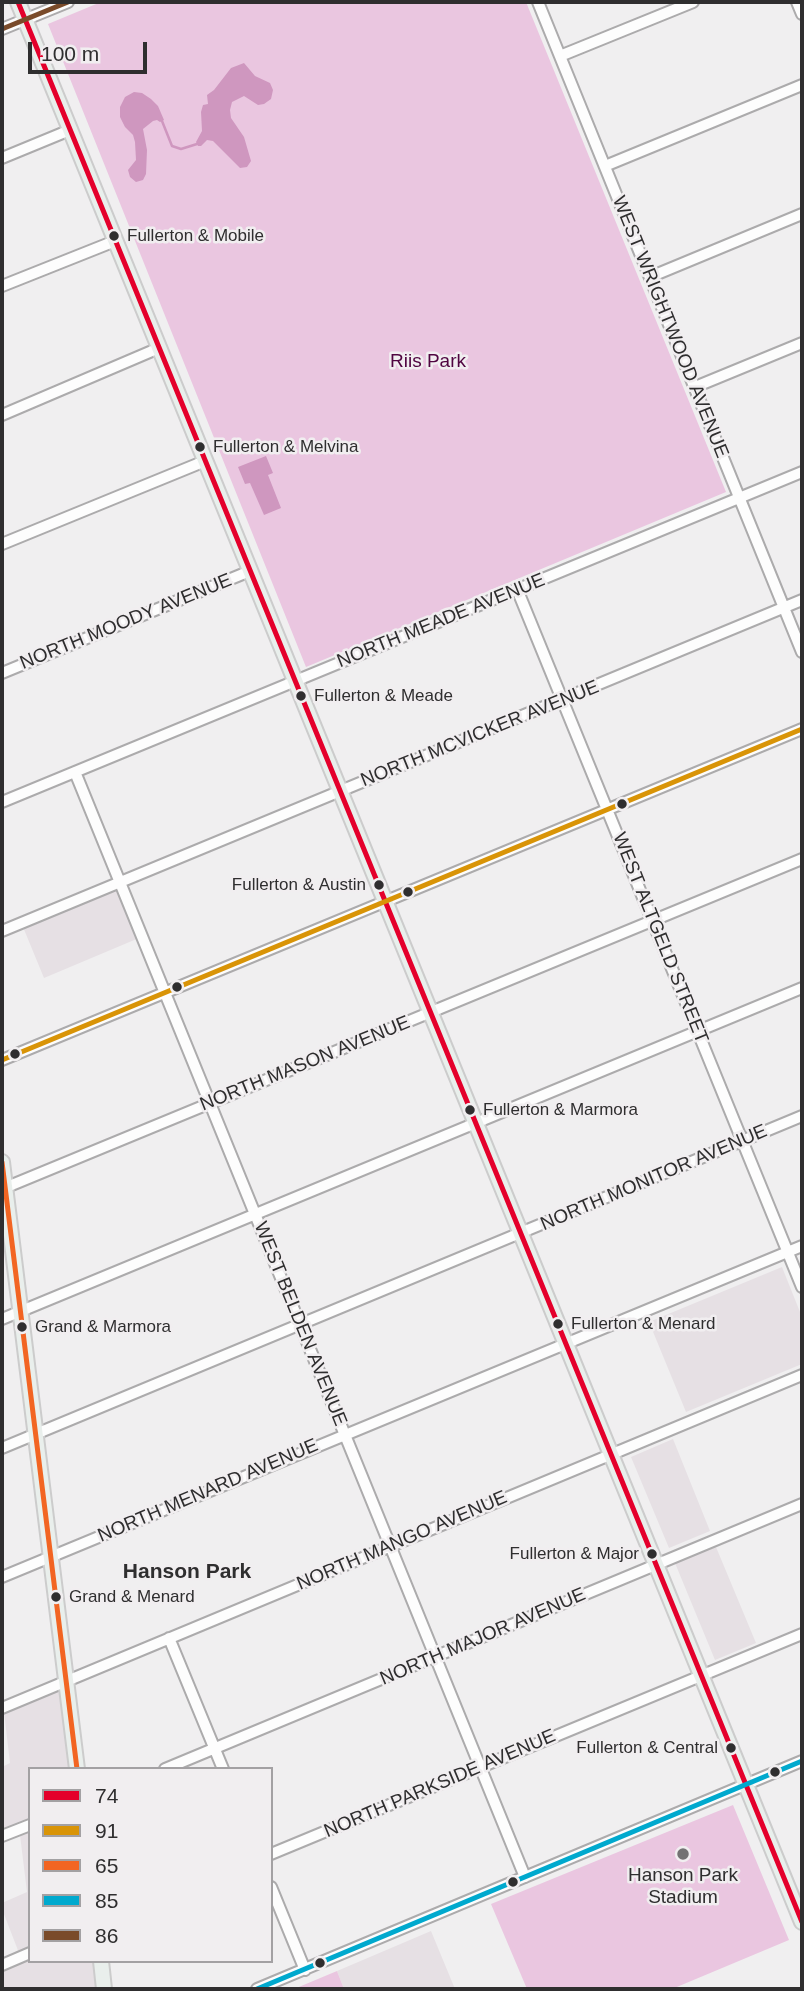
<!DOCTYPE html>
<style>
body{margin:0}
#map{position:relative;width:804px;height:1991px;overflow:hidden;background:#f0eff0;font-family:Arial,sans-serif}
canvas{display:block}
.frame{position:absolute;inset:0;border:4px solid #2f2e2f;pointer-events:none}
.legend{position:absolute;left:28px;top:1767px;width:245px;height:196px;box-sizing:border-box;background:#f1eef0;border:2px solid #a3a1a3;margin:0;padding:9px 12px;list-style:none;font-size:21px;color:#2f2e2f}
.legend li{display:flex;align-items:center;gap:14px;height:35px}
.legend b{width:35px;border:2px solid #a3a1a3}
.scale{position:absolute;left:28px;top:42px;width:119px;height:32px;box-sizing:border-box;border:4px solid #2f2e2f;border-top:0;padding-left:9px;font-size:21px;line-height:24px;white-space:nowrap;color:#2f2e2f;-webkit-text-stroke:5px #f1eef0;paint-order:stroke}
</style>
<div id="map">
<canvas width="804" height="1991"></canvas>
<div class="frame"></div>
<ul class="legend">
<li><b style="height:9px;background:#e4002b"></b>74</li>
<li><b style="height:9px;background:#d99407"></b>91</li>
<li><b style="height:9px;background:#f26522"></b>65</li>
<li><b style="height:9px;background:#00a9ce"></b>85</li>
<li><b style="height:9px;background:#7a4b2a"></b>86</li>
</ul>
<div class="scale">100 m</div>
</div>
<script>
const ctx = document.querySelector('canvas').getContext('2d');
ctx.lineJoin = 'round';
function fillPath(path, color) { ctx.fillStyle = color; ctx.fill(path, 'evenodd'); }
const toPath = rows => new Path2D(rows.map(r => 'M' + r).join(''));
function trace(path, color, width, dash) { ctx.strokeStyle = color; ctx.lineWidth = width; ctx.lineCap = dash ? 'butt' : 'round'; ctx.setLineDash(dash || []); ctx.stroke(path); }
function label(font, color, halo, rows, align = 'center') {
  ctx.font = font + ' Arial,sans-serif'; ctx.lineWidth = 5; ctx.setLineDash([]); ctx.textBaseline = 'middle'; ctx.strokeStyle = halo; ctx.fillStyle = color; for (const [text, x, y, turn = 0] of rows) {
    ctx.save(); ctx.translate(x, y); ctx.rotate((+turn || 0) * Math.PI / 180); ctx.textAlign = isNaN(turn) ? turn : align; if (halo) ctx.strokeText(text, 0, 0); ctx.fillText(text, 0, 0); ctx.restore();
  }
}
fillPath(toPath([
 [118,887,139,938,44,978,23,927],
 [782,1267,802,1317,802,1364,686,1412,649,1322],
 [673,1439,710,1531,669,1548,631,1457],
 [716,1547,756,1643,715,1660,675,1563],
 [60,1689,69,1769,30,1769,30,1961,93,1961,97,1989,2,1989,2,1961,19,1953,2,1909,2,1903,27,1892,20,1835,2,1842,2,1767,10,1763,4,1712],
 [431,1931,455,1989,344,1989,337,1971]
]), '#e6e0e4');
fillPath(toPath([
 [101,2,526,2,726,492,306,667,48,24],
 [733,1805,789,1940,672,1989,527,1989,491,1904],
 [337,1971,344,1989,294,1989]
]), '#eac6e0');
fillPath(toPath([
 [244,63,255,76,270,83,273,90,271,99,264,104,258,105,244,96,232,102,230,110,231,118,244,137,251,161,247,167,240,168,213,141,207,140,201,146,198,146,196,142,202,131,201,112,203,105,208,104,207,95,214,90,231,68],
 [134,92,142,93,151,99,158,106,164,120,160,122,157,120,153,121,143,129,147,150,146,174,143,180,136,182,130,177,128,170,136,160,135,142,133,135,125,127,120,117,120,107,125,97],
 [266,456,273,473,268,475,281,508,264,515,250,483,245,484,238,467]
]), '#cf97bf');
trace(toPath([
 [162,121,172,146,181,149,197,144]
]), '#cf97bf', 2.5);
const minor = toPath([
 [538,2,802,652],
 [797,2,802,14],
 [2,29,68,2],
 [560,56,693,2],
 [2,158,70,130],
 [605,166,802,85],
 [650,277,802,214],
 [2,286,115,241],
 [695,387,802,343],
 [2,415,159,348],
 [2,544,205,461],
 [517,589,802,1287],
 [2,673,250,571],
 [75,772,525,1877],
 [2,802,802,472],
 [2,931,802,600],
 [2,1060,802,729],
 [2,1189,802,859],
 [2,1319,802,988],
 [2,1448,802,1116],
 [2,1577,802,1246],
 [169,1638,223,1769],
 [2,1708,802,1375],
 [165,1769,802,1504],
 [2,1836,30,1825],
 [271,1854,802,1634],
 [271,1887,305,1970],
 [2,1965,30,1953],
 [257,1989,802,1761]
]);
const major = toPath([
 [18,2,802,1922],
 [2,1162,77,1769],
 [101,1961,104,1989]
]);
trace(minor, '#acabac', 14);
trace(major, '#ccc', 18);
trace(minor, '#fdfdfd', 10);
trace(major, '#e9efec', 14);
trace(toPath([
 [18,2,802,1922]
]), '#e4002b', 5);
trace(toPath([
 [2,1060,802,729]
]), '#d99407', 5);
trace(toPath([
 [2,1162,77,1769]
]), '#f26522', 5);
trace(toPath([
 [257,1989,802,1761]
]), '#00a9ce', 5);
trace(toPath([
 [2,29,68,2]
]), '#7a4b2a', 5);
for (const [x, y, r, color] of [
 [114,236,6,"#2f2e2f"],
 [200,447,6,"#2f2e2f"],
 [301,696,6,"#2f2e2f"],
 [622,804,6,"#2f2e2f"],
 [379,885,6,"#2f2e2f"],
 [408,892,6,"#2f2e2f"],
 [177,987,6,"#2f2e2f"],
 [15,1054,6,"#2f2e2f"],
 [470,1110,6,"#2f2e2f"],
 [558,1324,6,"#2f2e2f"],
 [22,1327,6,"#2f2e2f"],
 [652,1554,6,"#2f2e2f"],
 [56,1597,6,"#2f2e2f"],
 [731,1748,6,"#2f2e2f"],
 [775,1772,6,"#2f2e2f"],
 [683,1854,7,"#737273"],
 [513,1882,6,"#2f2e2f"],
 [320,1963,6,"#2f2e2f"]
]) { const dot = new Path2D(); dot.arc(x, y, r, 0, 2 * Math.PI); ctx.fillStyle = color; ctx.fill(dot); trace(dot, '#f1eef0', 2.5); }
label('17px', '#2f2e2f', '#f1eef0', [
 ["Fullerton & Mobile",127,236],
 ["Fullerton & Melvina",213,447],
 ["Fullerton & Meade",314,696],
 ["Fullerton & Austin",366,885,"right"],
 ["Fullerton & Marmora",483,1110],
 ["Fullerton & Menard",571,1324],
 ["Grand & Marmora",35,1327],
 ["Fullerton & Major",639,1554,"right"],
 ["Grand & Menard",69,1597],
 ["Fullerton & Central",718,1748,"right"]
], 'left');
label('19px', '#2f2e2f', '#f1eef0', [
 ["WEST WRIGHTWOOD AVENUE",670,327,68],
 ["NORTH MEADE AVENUE",441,621,-22],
 ["NORTH MOODY AVENUE",126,622,-22],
 ["NORTH MCVICKER AVENUE",480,734,-22],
 ["WEST ALTGELD STREET",660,938,68],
 ["NORTH MASON AVENUE",305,1064,-22],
 ["NORTH MONITOR AVENUE",654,1178,-23],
 ["WEST BELDEN AVENUE",300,1324,68],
 ["NORTH MENARD AVENUE",208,1491,-23],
 ["NORTH MANGO AVENUE",402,1541,-23],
 ["NORTH MAJOR AVENUE",483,1637,-23],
 ["NORTH PARKSIDE AVENUE",440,1784,-23]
]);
label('19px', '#500541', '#f1eef0', [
 ["Riis Park",428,362]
]);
label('19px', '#2f2e2f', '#f1eef0', [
 ["Hanson Park",683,1876],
 ["Stadium",683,1898]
]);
label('bold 21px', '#2f2e2f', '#f1eef0', [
 ["Hanson Park",187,1572]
]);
</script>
